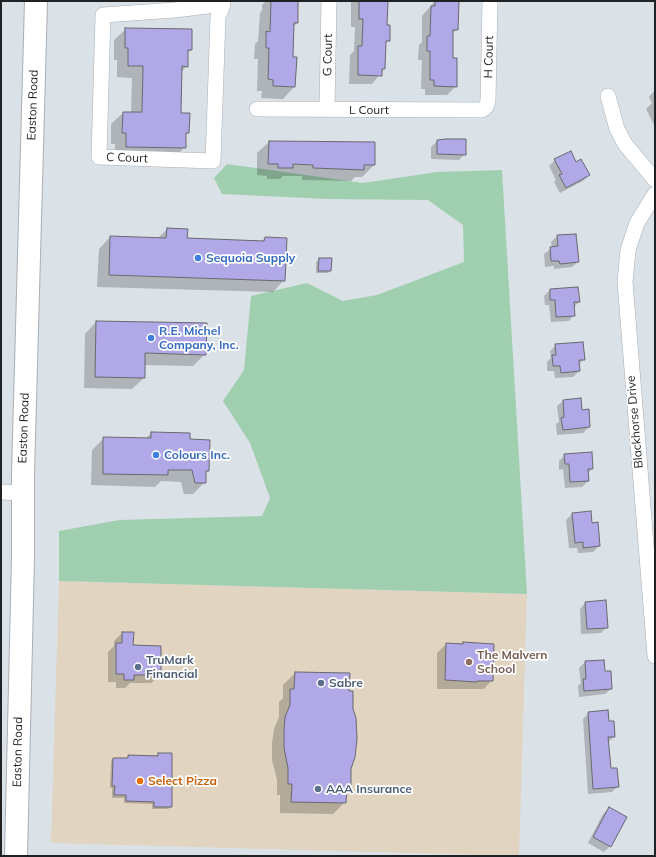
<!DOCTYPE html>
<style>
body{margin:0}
#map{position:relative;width:656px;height:857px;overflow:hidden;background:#dae1e7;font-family:Mulish,sans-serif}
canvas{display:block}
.frame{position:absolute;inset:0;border:2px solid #1f2123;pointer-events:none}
</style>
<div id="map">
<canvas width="656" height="857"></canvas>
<div class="frame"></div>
</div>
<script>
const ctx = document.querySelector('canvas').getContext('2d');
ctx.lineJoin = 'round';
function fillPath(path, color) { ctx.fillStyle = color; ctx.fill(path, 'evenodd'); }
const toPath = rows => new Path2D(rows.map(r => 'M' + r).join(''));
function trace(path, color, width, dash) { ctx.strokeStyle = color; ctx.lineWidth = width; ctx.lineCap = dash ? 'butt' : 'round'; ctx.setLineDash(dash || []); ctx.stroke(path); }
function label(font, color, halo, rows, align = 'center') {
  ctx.font = font + ' Mulish,sans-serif'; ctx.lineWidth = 3.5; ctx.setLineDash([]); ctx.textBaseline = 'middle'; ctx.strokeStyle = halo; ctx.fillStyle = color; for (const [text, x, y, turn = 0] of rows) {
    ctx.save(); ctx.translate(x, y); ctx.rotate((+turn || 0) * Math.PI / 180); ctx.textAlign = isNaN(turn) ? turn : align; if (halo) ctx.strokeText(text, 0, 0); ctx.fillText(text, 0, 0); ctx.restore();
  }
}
fillPath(toPath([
 [59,581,527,594,519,856,51,843]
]), '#e1d5c1');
fillPath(toPath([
 [227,164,363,183,437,172,502,170,527,594,59,581,59,531,119,520,262,516,270,498,250,443,223,401,244,370,251,296,307,283,343,301,377,295,464,262,463,225,428,200,327,199,222,194,214,178]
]), '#a0cfb0');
fillPath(toPath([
 [266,1,297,1,297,23,293,27,292,58,294,87,283,99,261,98,262,91,257,91,258,59,254,59,255,44,258,41,260,13,262,10,262,5],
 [351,1,387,1,386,26,389,40,385,44,384,69,372,84,349,84,350,55,354,51,355,27,351,27],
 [435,1,457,29,452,34,452,59,456,86,447,95,425,95,425,89,421,89,422,60,418,60,419,45,422,42,422,16],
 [126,29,191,50,187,53,187,66,180,73,180,114,188,133,185,136,185,147,173,159,115,158,115,144,111,144,111,124,123,113,131,113,132,78,117,77,117,60,114,60,114,40],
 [655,90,655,124,654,125,646,109,652,103,649,97],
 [437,141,465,154,459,160,431,159,431,147],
 [269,142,374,143,374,165,362,177,355,177,351,181,302,180,302,176,283,176,280,179,267,179,267,176,257,175,257,153],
 [555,160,576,163,589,175,583,181,560,193,554,182,556,180,549,166],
 [167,229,186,239,262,241,265,238,284,280,273,292,97,287,99,249,110,237,158,238],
 [575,235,578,262,572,267,554,269,554,266,545,267,544,254,552,248,551,242,557,236],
 [319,259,330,271,328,273,316,273,316,262],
 [550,290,579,302,574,307,574,315,569,321,551,322,549,305,545,305,544,296],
 [96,322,205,354,193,366,144,365,144,378,132,389,84,388,85,334],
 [556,345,584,359,578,365,579,371,573,377,555,378,554,371,547,371,547,362,551,358,550,351],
 [563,401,581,411,589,427,583,433,557,435,556,424,559,422,557,406],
 [151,433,189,440,208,471,205,474,205,482,193,494,184,494,181,482,161,481,155,487,91,485,92,450,104,438,145,439],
 [565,455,592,469,587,474,588,481,582,487,565,488,563,469,559,470,559,461],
 [590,512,591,524,599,546,593,552,578,553,577,548,569,548,566,520,572,514],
 [585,603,607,627,601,633,581,634,580,609],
 [122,633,160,675,151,683,130,683,125,688,116,688,116,682,108,682,108,652,114,646,114,641],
 [478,643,492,680,484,689,437,689,437,653,446,644],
 [603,661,604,672,611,689,605,694,579,697,578,686,581,683,579,668,585,662],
 [295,673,348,692,350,785,345,789,345,802,333,814,280,813,280,795,277,795,277,780,272,760,272,743,274,729,279,717,279,702,283,698,283,685],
 [589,713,608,722,614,737,608,742,610,769,618,786,612,792,588,794,583,719],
 [171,754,171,807,168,809,152,809,152,804,124,803,124,798,112,798,112,788,110,788,111,761,113,759],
 [609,808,610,846,604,852,588,843,603,814]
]), '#0003');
const building = toPath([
 [271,1,298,1,298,23,294,23,293,57,297,57,295,87,273,86,273,80,268,79,269,48,266,48,266,31,270,32,271,1],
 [359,1,388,1,387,25,390,25,390,41,386,41,385,69,382,69,382,76,358,75,358,46,362,46,363,19,359,19,359,1],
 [435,1,459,1,458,30,453,30,453,58,457,58,457,87,434,86,434,80,430,80,430,51,427,51,427,36,430,36,431,6,435,6,435,1],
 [125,28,192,29,192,50,188,50,188,67,182,66,181,113,190,113,189,133,186,133,186,148,126,147,126,133,122,133,123,112,142,112,143,66,128,66,128,48,125,48,125,28],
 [446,139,466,139,466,155,437,154,437,140,446,139],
 [269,141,375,142,375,165,364,165,364,170,313,168,313,165,293,164,293,168,278,168,278,164,268,164,269,141],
 [571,151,576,162,581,159,590,175,566,188,559,175,562,174,554,159,571,151],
 [167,228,188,229,187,238,264,241,265,237,287,238,285,281,109,275,110,236,166,238,167,228],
 [576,234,579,262,560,264,559,261,551,261,550,247,558,246,557,235,576,234],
 [319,258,332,258,331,271,318,271,319,258],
 [578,287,580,302,574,302,575,316,556,317,555,300,550,300,550,289,578,287],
 [96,321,207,323,206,355,145,353,145,378,95,377,96,321],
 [583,342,585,360,579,360,580,371,561,373,560,366,553,366,552,355,556,355,555,344,583,342],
 [581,398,582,410,589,409,590,427,563,430,561,418,564,417,563,400,581,398],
 [151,432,190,433,190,439,210,440,209,471,206,471,206,483,195,483,192,470,168,470,168,475,103,474,103,437,151,438,151,432],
 [592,452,593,469,588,469,589,481,570,482,569,464,565,464,564,454,592,452],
 [591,511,592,523,598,522,600,546,583,548,583,542,575,543,572,513,591,511],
 [606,600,608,628,587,629,585,602,606,600],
 [122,632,134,632,133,645,161,646,161,675,134,675,134,680,124,680,124,674,116,674,116,643,122,643,122,632],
 [463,642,494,644,493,681,477,681,477,682,445,680,446,643,463,644,463,642],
 [604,660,605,671,611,671,612,689,584,691,583,679,586,679,585,661,604,660],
 [295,672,350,673,349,691,353,691,353,709,356,718,357,739,355,757,351,769,351,785,347,785,346,803,291,802,292,784,288,784,288,768,284,748,284,730,285,717,290,705,290,689,294,689,295,672],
 [608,710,609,721,614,721,615,737,608,737,611,768,617,768,619,787,593,789,588,712,608,710],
 [158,753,172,753,172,807,154,807,154,802,126,801,126,795,114,795,115,786,112,786,113,758,128,758,128,755,158,756,158,753],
 [609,807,627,817,611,847,593,837,609,807]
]);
fillPath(building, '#b1a8e8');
trace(building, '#69686f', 1);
const street = toPath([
 [223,4,218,17,213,161,99,157,103,15,175,10,223,4],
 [608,96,617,129,625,144,655,180],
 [257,109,482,110,486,107,488,101,490,1],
 [327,109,329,1],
 [655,194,637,223,628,250,625,282,655,656],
 [1,492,23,493]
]);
const highway = toPath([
 [16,856,23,558,23,474,36,1]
]);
trace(street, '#a9afb5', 16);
trace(highway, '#a9afb5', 24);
trace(street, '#fff', 15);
trace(highway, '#fff', 22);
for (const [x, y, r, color] of [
 [198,258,4,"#3f7fe0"],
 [151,338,4,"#3f7fe0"],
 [156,455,4,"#3f7fe0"],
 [469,662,4,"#8d6e63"],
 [138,667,4,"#5c6f8a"],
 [321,683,4,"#5c6f8a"],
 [140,781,4,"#e8710a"],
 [318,789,4,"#5c6f8a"]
]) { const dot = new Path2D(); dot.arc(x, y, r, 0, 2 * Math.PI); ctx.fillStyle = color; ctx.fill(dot); trace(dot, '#fff', 1.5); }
label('12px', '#1f2123', '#fff', [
 ["G Court",328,55,-89],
 ["H Court",489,57,-89],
 ["Easton Road",33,105,-88],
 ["L Court",369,110],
 ["C Court",127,158,2],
 ["Blackhorse Drive",635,422,-95],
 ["Easton Road",24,428,-88],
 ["Easton Road",18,752,-89]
]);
label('bold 12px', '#366cbe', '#fff', [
 ["Sequoia Supply",206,258],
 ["R.E. Michel",159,331],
 ["Company, Inc.",159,345],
 ["Colours Inc.",164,455]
], 'left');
label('bold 12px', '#785e54', '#fff', [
 ["The Malvern",477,655],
 ["School",477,669]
], 'left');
label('bold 12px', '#4e5e75', '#fff', [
 ["TruMark",146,660],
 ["Financial",146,674],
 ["Sabre",329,683],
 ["AAA Insurance",326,789]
], 'left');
label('bold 12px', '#c56008', '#fff', [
 ["Select Pizza",148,781]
], 'left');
</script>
